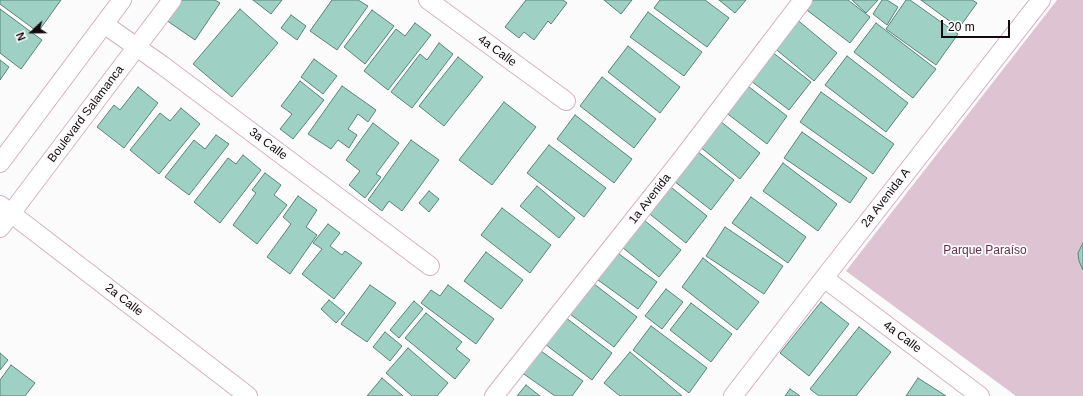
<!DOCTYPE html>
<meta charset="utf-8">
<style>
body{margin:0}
#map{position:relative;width:1083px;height:396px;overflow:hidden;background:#fbfbfb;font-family:Arial,sans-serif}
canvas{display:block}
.north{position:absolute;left:12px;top:12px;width:40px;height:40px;-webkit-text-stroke:3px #fbfbfb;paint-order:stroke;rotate:248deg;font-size:11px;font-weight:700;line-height:16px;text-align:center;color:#150910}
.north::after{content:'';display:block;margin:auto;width:14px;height:18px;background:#150910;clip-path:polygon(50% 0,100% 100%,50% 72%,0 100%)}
.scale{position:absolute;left:941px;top:20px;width:69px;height:18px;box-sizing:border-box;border:2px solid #150910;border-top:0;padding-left:5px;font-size:12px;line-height:14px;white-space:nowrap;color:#150910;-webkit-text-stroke:3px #fbfbfb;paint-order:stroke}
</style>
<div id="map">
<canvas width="1083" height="396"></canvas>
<div class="north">N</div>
<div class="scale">20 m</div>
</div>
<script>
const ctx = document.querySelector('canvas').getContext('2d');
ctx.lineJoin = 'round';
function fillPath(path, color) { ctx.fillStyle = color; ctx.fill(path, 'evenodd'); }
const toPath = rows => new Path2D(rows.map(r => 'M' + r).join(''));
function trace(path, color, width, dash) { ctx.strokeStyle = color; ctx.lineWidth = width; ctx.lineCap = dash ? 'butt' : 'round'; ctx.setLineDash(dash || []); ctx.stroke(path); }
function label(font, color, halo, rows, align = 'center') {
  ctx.font = font + ' Arial,sans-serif'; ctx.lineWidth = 3.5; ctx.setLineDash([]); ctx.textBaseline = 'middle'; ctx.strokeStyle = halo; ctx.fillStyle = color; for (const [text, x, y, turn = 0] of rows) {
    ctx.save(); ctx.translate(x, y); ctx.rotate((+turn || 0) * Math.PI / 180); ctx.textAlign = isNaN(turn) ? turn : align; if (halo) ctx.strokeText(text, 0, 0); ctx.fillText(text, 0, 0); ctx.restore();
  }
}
fillPath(toPath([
 [1057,0,1083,0,1083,396,1016,396,846,271]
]), '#dec3d2');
const building = toPath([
 [0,0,61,0,38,32,0,4,0,0],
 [181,0,215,0,220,3,195,40,166,20,181,0],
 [253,0,282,0,271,14,253,0],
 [332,0,358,0,368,6,337,50,310,31,332,0],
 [526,0,563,0,567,3,551,24,548,21,534,40,524,32,519,38,505,27,526,0],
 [604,0,632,0,621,14,604,0],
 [660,0,705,0,729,18,707,47,654,8,660,0],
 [719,0,746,0,735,13,719,0],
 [803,0,848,0,870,17,850,43,799,4,803,0],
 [852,0,878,0,866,13,852,0],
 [882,0,887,0,898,7,887,25,873,14,882,0],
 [906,0,910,0,958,34,936,65,886,29,906,0],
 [921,0,972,0,977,3,959,28,921,0],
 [0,9,42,40,21,69,0,53,0,9],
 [240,9,278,43,232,97,193,64,240,9],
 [372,10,394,26,365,64,344,47,372,10],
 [648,12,702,52,684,76,630,37,648,12],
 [789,13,837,53,814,81,766,41,789,13],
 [291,15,306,26,297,40,281,28,291,15],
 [415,23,431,35,388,90,364,71,396,29,405,36,415,23],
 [876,23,936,69,913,98,854,52,876,23],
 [759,42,811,82,789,110,738,71,759,42],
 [439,43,453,54,412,108,391,92,420,54,427,60,439,43],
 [628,46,680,87,660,113,608,72,628,46],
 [847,56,908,103,886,132,825,85,847,56],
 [458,57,483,77,444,126,419,106,458,57],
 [314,59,337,76,323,94,301,77,314,59],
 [0,60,9,67,0,80,0,60],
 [602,77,656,119,634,148,580,106,602,77],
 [736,77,787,116,767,144,716,105,736,77],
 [300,81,324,100,293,139,280,129,292,114,281,106,300,81],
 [342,86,376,110,368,122,358,114,348,129,357,135,349,148,338,140,331,149,308,134,342,86],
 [138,87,158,103,124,148,97,127,114,105,120,110,138,87],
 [821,92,894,144,873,174,800,122,821,92],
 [504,102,536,127,492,185,459,160,504,102],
 [181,108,200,124,159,174,130,150,160,113,170,121,181,108],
 [710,113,760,153,740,179,689,138,710,113],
 [575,115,632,159,614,183,557,139,575,115],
 [373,123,399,143,376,174,381,177,365,198,349,185,360,171,346,160,373,123],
 [802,132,867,178,850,203,784,158,802,132],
 [216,135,229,144,189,195,165,177,194,140,205,149,216,135],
 [411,140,439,160,402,211,389,201,382,211,368,200,411,140],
 [688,144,734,180,711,210,665,174,688,144],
 [549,145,606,188,584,217,527,173,549,145],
 [243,155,261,170,220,223,194,202,228,158,236,164,243,155],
 [783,163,837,204,818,231,763,191,783,163],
 [265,173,281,185,274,195,287,205,257,244,233,225,256,193,252,190,265,173],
 [662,180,707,216,686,243,641,207,662,180],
 [537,186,575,218,559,238,520,206,537,186],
 [429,191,439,199,429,212,419,203,429,191],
 [298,196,317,210,306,227,317,235,290,274,267,257,291,224,283,217,298,196],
 [751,197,806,237,788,263,732,223,751,197],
 [502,208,551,245,530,273,481,235,502,208],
 [634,212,681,250,659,277,612,239,634,212],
 [328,224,340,233,330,246,342,255,345,251,362,263,334,299,302,274,322,249,313,243,328,224],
 [725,227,783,266,764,294,706,256,725,227],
 [1083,243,1083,270,1079,261,1078,253,1083,243],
 [607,245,657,282,638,309,587,272,607,245],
 [486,252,523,280,501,309,464,281,486,252],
 [703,258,759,302,737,330,682,287,703,258],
 [585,277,637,317,614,347,562,308,585,277],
 [370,285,396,303,367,342,341,324,370,285],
 [448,285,494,319,476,344,421,303,431,290,440,296,448,285],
 [666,289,683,302,662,329,645,316,666,289],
 [329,300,345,313,336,323,321,309,329,300],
 [414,301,423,309,399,338,390,330,414,301],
 [821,302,849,324,809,376,780,353,821,302],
 [691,303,732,334,711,362,670,330,691,303],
 [426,313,462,342,456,349,470,360,455,379,405,338,426,313],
 [561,314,612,353,592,380,541,341,561,314],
 [651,326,707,368,689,393,633,350,651,326],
 [859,327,891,352,856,396,819,396,810,389,859,327],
 [385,332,402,346,390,361,373,347,385,332],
 [408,348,448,383,437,396,412,396,386,373,408,348],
 [538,349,583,381,572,396,555,396,521,372,538,349],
 [630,352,682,396,620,396,604,383,630,352],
 [0,353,8,360,0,370,0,353],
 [11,365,35,383,25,396,0,396,0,380,11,365],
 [382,378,403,396,367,396,382,378],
 [918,378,946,396,906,396,918,378],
 [526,385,540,396,517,396,526,385],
 [790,389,800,396,785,396,790,389]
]);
fillPath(building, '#9ed1c3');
trace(building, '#5b8479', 1);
const minor = toPath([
 [428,0,566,101],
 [104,24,162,65,430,266],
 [0,163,122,0],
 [0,205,248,396],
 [0,228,172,0],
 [824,278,980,396],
 [494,396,681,160,803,0],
 [733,396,824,278,1041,0]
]);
trace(minor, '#d5b1c5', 20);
trace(minor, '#fff', 18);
label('12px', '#150910', '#fbfbfb', [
 ["4a Calle",497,51,36],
 ["Boulevard Salamanca",86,114,-53],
 ["3a Calle",268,144,37],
 ["2a Avenida A",886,198,-52],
 ["1a Avenida",650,199,-52],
 ["2a Calle",124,300,38],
 ["4a Calle",902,337,37]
]);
label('12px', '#663152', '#fbfbfb', [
 ["Parque Paraíso",985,251]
]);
</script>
